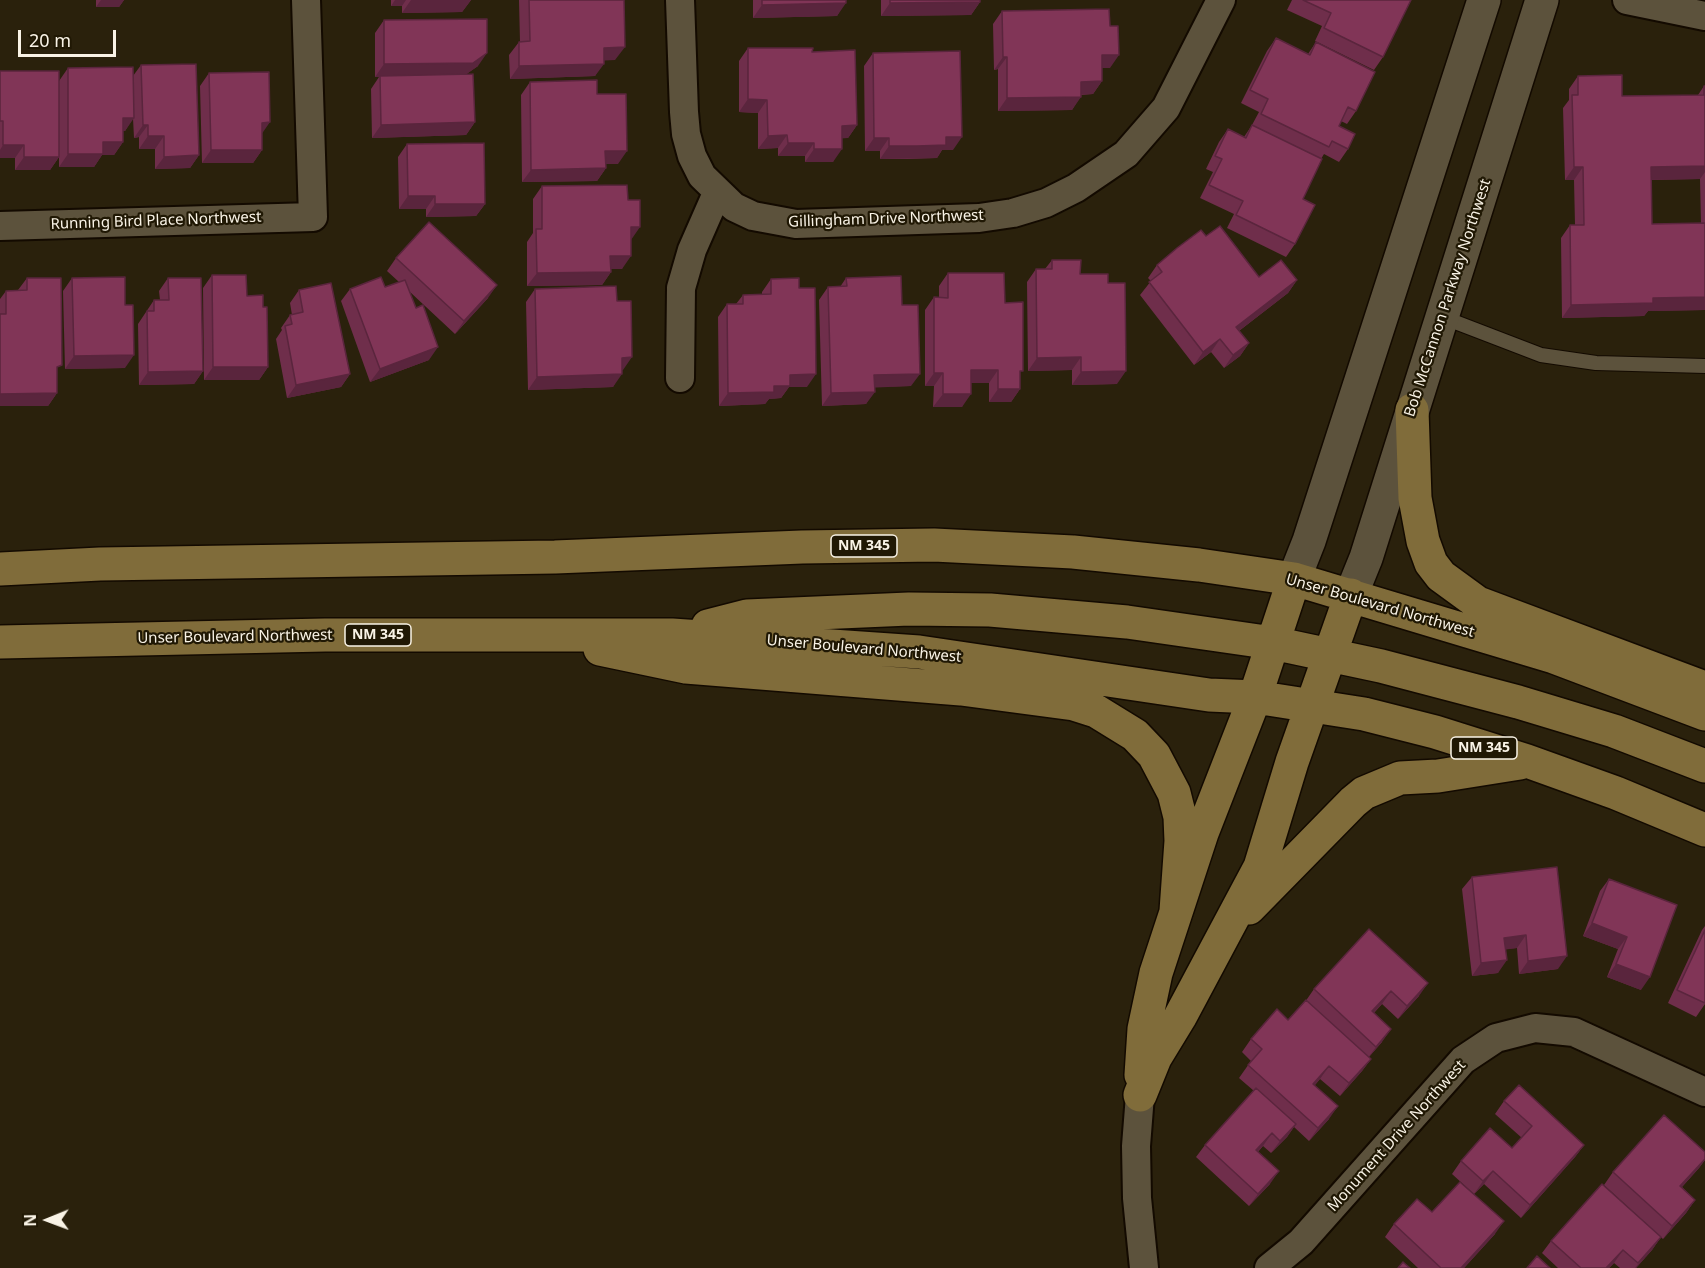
<!DOCTYPE html>
<style>
body{margin:0}
#map{position:relative;width:1705px;height:1268px;overflow:hidden;background:#2a210c;font-family:"Noto Sans",sans-serif}
canvas{display:block}
.north{position:absolute;left:18px;top:1190px;width:60px;height:60px;-webkit-text-stroke:4px #201804;paint-order:stroke;rotate:269deg;font-size:16px;font-weight:700;line-height:24px;text-align:center;color:#f9f3e6}
.north::after{content:'';display:block;margin:auto;width:21px;height:27px;background:#f9f3e6;clip-path:polygon(50% 0,100% 100%,50% 72%,0 100%)}
.scale{position:absolute;left:18px;top:30px;width:98px;height:27px;box-sizing:border-box;border:3px solid #f9f3e6;border-top:0;padding-left:8px;font-size:18px;line-height:21px;white-space:nowrap;color:#f9f3e6;-webkit-text-stroke:4px #201804;paint-order:stroke}
</style>
<div id="map">
<canvas width="1705" height="1268"></canvas>
<div class="north">N</div>
<div class="scale">20 m</div>
</div>
<script>
const ctx = document.querySelector('canvas').getContext('2d');
ctx.lineJoin = 'round';
const toPath = rows => new Path2D(rows.map(r => 'M' + r).join(''));
function trace(path, color, width, dash) { ctx.strokeStyle = color; ctx.lineWidth = width; ctx.lineCap = dash ? 'butt' : 'round'; ctx.setLineDash(dash || []); ctx.stroke(path); }
function fillPath(path, color) { ctx.fillStyle = color; ctx.fill(path, 'evenodd'); }
function label(font, color, halo, rows, align = 'center') {
  ctx.font = font + ' "Noto Sans",sans-serif'; ctx.lineWidth = 4.5; ctx.setLineDash([]); ctx.textBaseline = 'middle'; ctx.strokeStyle = halo; ctx.fillStyle = color; for (const [text, x, y, turn = 0] of rows) {
    ctx.save(); ctx.translate(x, y); ctx.rotate((+turn || 0) * Math.PI / 180); ctx.textAlign = isNaN(turn) ? turn : align; if (halo) ctx.strokeText(text, 0, 0); ctx.fillText(text, 0, 0); ctx.restore();
  }
}
const lane = toPath([
 [1442,317,1541,355,1596,363,1705,366]
]);
const street = toPath([
 [680,0,684,112,686,134,692,156,702,176,734,207,753,216,796,224,979,218,1013,213,1046,203,1076,188,1126,154,1166,108,1221,0],
 [1627,0,1705,16],
 [0,226,313,217,306,0],
 [680,378,681,288,692,250,717,193],
 [1140,1095,1136,1146,1137,1198,1144,1268],
 [1269,1268,1301,1242,1463,1060,1496,1038,1535,1028,1574,1032,1705,1092]
]);
const secondary = toPath([
 [1294,579,1309,541,1484,0],
 [1351,595,1366,558,1542,0]
]);
const primary = toPath([
 [1412,410,1415,498,1423,541,1431,563,1441,576,1478,603,1705,688],
 [0,569,100,564,555,557,802,547,934,545,1073,552,1199,565,1294,579,1554,657,1705,714],
 [708,626,747,616,909,609,990,610,1127,622,1273,643,1381,666,1518,702,1614,731,1705,766],
 [0,642,325,635,672,635,919,652,1209,695,1255,697,1364,714,1435,732,1527,761,1616,793,1705,830],
 [600,649,686,667,961,689,1074,704,1096,711,1135,735,1154,755,1174,793,1180,817,1181,841,1176,911],
 [1249,908,1353,802,1364,793,1400,778,1438,776,1520,763],
 [1141,1075,1144,1029,1156,973,1202,833,1255,697,1294,579],
 [1140,1095,1155,1058,1180,1017,1260,867,1292,762,1351,595]
]);
trace(lane, '#130a00', 16);
trace(street, '#130a00', 32);
trace(secondary, '#130a00', 36);
trace(primary, '#130a00', 36);
trace(lane, '#5c523c', 14);
trace(street, '#5c523c', 28);
trace(secondary, '#5c523c', 33);
trace(primary, '#806c3a', 33);
fillPath(toPath([
 [96,0,124,0,119,7,96,7],
 [391,0,471,0,462,12,402,13,402,6,391,6],
 [519,0,624,0,615,60,604,60,595,76,510,79,509,55,519,42,520,42],
 [742,0,846,0,837,16,753,18,753,0],
 [881,0,980,0,980,2,971,15,881,16],
 [1292,0,1411,0,1383,57,1374,70,1315,41,1322,26,1287,10],
 [1002,11,1110,26,1110,68,1102,68,1102,81,1093,94,1081,95,1072,110,998,111,998,69,994,70,993,24],
 [384,20,478,66,466,74,475,122,466,135,372,138,371,89,379,77,375,77,375,33],
 [1276,38,1308,54,1316,42,1356,111,1347,124,1341,121,1339,126,1348,149,1339,162,1324,154,1321,159,1303,199,1295,244,1286,257,1227,228,1234,214,1200,198,1213,172,1206,169,1219,142,1228,129,1244,137,1252,125,1259,112,1241,103,1267,51],
 [748,48,812,52,857,125,848,138,842,138,833,162,805,162,805,156,778,156,778,148,758,149,758,113,739,112,739,61],
 [873,53,953,150,942,150,937,158,908,159,880,159,880,151,865,151,864,66],
 [141,65,199,155,190,168,155,169,155,149,139,149,139,137,134,138,133,118,125,131,123,131,123,142,114,155,102,155,94,167,59,167,59,81,68,68,133,76],
 [0,71,59,157,50,170,15,170,15,158,0,158],
 [209,73,262,134,262,150,253,163,202,163,200,86],
 [1578,76,1622,96,1698,95,1704,86,1705,86,1705,310,1648,311,1644,316,1562,318,1561,238,1570,225,1575,225,1574,180,1565,180,1563,108,1569,100,1569,89],
 [1700,179,1701,223,1652,224,1651,180],
 [530,82,597,94,618,164,606,164,606,168,597,181,522,182,521,95],
 [407,144,485,204,476,216,426,217,426,209,399,209,398,157],
 [542,186,628,200,631,240,622,269,611,269,611,272,602,285,527,286,527,242,533,233,533,199],
 [1206,236,1259,277,1297,280,1288,293,1239,331,1249,343,1240,356,1224,368,1211,352,1194,365,1140,295,1151,281,1148,278,1157,265],
 [396,258,488,298,455,334,410,292,429,360,370,382,341,301,350,289,385,287,399,282,387,271],
 [1052,260,1080,274,1108,283,1117,384,1072,385,1072,370,1028,371,1027,282,1036,269,1045,269],
 [948,273,1005,303,1020,376,1020,389,1011,402,989,402,989,383,971,383,962,407,933,407,934,386,925,386,925,310,934,297,939,297,939,286],
 [212,275,247,296,263,307,268,367,259,380,204,380,203,288],
 [27,278,57,372,57,393,48,406,0,406,0,299,6,291,18,290],
 [72,278,125,368,65,369,63,291],
 [168,278,203,371,194,384,139,385,138,324,154,300,160,300,159,291],
 [846,278,902,305,911,386,875,387,866,404,822,406,819,300,828,287,840,287],
 [771,279,807,387,789,387,781,398,769,399,765,404,719,406,718,317,727,304,736,304,743,295,762,294,762,292],
 [535,289,623,370,622,370,613,387,528,390,526,302],
 [299,290,350,374,341,387,287,398,276,339,282,330,281,328,290,315,292,315,290,303],
 [1472,877,1558,969,1519,974,1517,948,1506,949,1498,973,1472,976,1462,889],
 [1609,879,1641,990,1607,977,1618,949,1583,936,1600,891],
 [1705,926,1705,1004,1696,1017,1668,1003,1702,930],
 [1369,929,1419,996,1398,1019,1382,1004,1374,1013,1382,1042,1369,1057,1371,1059,1362,1071,1340,1096,1320,1079,1315,1085,1329,1119,1309,1141,1294,1127,1287,1137,1271,1153,1263,1146,1258,1152,1270,1184,1249,1206,1196,1157,1205,1145,1254,1091,1239,1078,1251,1061,1242,1052,1251,1039,1288,1020,1305,1002,1314,989],
 [1504,1101,1584,1145,1575,1157,1521,1218,1484,1184,1474,1194,1452,1174,1461,1161,1512,1148,1522,1138,1495,1114],
 [1705,1152,1705,1160,1699,1168,1682,1187,1695,1200,1686,1213,1663,1239,1604,1185,1613,1172],
 [1432,1212,1495,1234,1464,1268,1418,1268,1385,1237,1394,1224],
 [1661,1237,1652,1250,1636,1268,1620,1268,1614,1263,1609,1268,1558,1268,1542,1253,1551,1241]
]), '#6f2e4b');
fillPath(toPath([
 [101,0,124,0,119,7,96,7],
 [395,0,406,0,402,6,391,6],
 [411,0,471,0,462,12,402,13],
 [980,2,971,15,881,16,890,3],
 [846,3,837,16,753,18,762,5],
 [625,47,615,60,595,61,604,48],
 [487,53,478,66,464,76,375,77,384,64],
 [1102,55,1119,55,1110,68,1093,68],
 [1003,57,1007,57,998,69,994,70],
 [604,64,595,76,510,79,519,66],
 [1102,81,1093,94,1072,95,1081,82],
 [1081,97,1072,110,998,111,1007,98],
 [748,99,767,100,758,113,739,112],
 [123,118,134,118,125,131,114,131],
 [270,122,261,135,262,123],
 [475,122,466,135,372,138,381,125],
 [143,125,148,125,139,137,134,138],
 [857,125,848,138,833,139,842,126],
 [787,135,778,148,758,149,768,136],
 [148,136,164,136,155,149,139,149],
 [946,137,962,137,953,150,942,150,937,158,880,159,889,146],
 [874,138,889,138,880,151,865,151],
 [103,142,123,142,114,155,102,155,94,167,59,167,68,154],
 [788,143,814,143,805,156,778,156],
 [3,145,24,145,15,158,0,158,0,150],
 [814,149,842,149,833,162,805,162],
 [211,150,262,150,253,163,202,163],
 [605,151,627,151,618,164,596,164],
 [199,155,190,168,155,169,164,157],
 [24,157,59,157,50,170,15,170],
 [1705,166,1705,172,1700,179,1642,180,1651,167],
 [1574,167,1583,167,1574,180,1565,180],
 [606,168,597,181,522,182,531,170],
 [408,196,435,196,426,209,399,209],
 [435,204,485,204,476,216,426,217],
 [631,227,640,227,631,240],
 [610,256,631,256,622,269,601,269],
 [611,272,602,285,527,286,537,273],
 [1297,280,1288,293,1227,340,1236,327],
 [497,285,488,298,455,334,464,321],
 [1705,297,1705,310,1648,311,1644,316,1562,318,1571,305,1653,298],
 [1220,339,1211,352,1194,365,1203,352],
 [1249,343,1240,356,1224,368,1233,355],
 [438,347,429,360,370,382,380,369],
 [134,355,125,368,65,369,74,356],
 [632,357,623,370,613,370,622,358],
 [1081,357,1072,370,1028,371,1037,358],
 [213,367,268,367,259,380,204,380],
 [971,370,998,370,989,383,962,383],
 [203,371,194,384,139,385,148,372],
 [1126,371,1117,384,1072,385,1081,372],
 [934,373,943,373,934,386,925,386],
 [350,374,341,387,287,398,296,385],
 [622,374,613,387,528,390,537,377],
 [816,374,807,387,789,387,781,398,769,399,765,404,719,406,728,393,774,386,790,375],
 [920,374,911,386,865,388,874,375],
 [998,389,1020,389,1011,402,989,402],
 [875,392,866,404,822,406,831,393],
 [57,393,48,406,0,406,0,394],
 [943,394,971,394,962,407,933,407],
 [1592,923,1627,937,1618,949,1583,936],
 [1526,935,1517,948,1495,951,1504,938],
 [1567,956,1558,969,1519,974,1528,961],
 [1507,960,1498,973,1472,976,1481,963],
 [1616,964,1650,977,1641,990,1607,977],
 [1428,983,1419,996,1398,1019,1407,1006],
 [1391,991,1382,1004,1363,1024,1372,1011],
 [1391,1029,1382,1042,1367,1059,1376,1047],
 [1371,1059,1362,1071,1340,1096,1349,1083],
 [1329,1066,1320,1079,1304,1097,1313,1084],
 [1338,1106,1329,1119,1309,1141,1318,1128],
 [1296,1124,1287,1137,1271,1153,1280,1141],
 [1272,1133,1263,1146,1247,1163,1256,1150],
 [1584,1145,1575,1157,1521,1218,1530,1205],
 [1705,1159,1699,1168,1671,1199,1680,1186],
 [1279,1171,1270,1184,1249,1206,1258,1194],
 [1493,1171,1484,1184,1474,1194,1483,1181],
 [1695,1200,1686,1213,1663,1239,1672,1226],
 [1504,1221,1495,1234,1464,1268,1461,1268],
 [1661,1237,1652,1250,1636,1268,1635,1268],
 [1623,1250,1614,1263,1609,1268,1606,1268]
]), '#5a253d');
const building = toPath([
 [529,0,624,0,625,47,604,48,604,64,519,66,519,42,530,41,529,0],
 [762,0,846,0,846,3,762,5,762,0],
 [890,0,980,0,980,2,890,3,890,0],
 [1303,0,1411,0,1383,57,1324,28,1331,13,1303,0],
 [1109,9,1110,26,1118,26,1119,55,1102,55,1102,81,1081,82,1081,97,1007,98,1007,57,1003,57,1002,11,1109,9],
 [487,19,487,53,473,63,384,64,384,20,487,19],
 [1276,38,1310,55,1316,42,1375,72,1356,111,1348,107,1339,126,1355,134,1348,149,1332,141,1329,147,1261,114,1268,99,1250,90,1276,38],
 [748,48,813,48,812,52,855,50,857,125,842,126,842,149,814,149,814,143,788,143,787,135,768,136,767,100,748,99,748,48],
 [960,51,962,137,946,137,946,145,917,146,889,146,889,138,874,138,873,53,960,51],
 [196,64,199,155,164,157,164,136,148,136,148,125,143,125,141,65,196,64],
 [133,67,134,118,123,118,123,142,103,142,103,154,68,154,68,68,133,67],
 [0,71,59,71,59,157,24,157,24,145,3,145,3,121,0,121,0,71],
 [269,72,270,122,262,123,262,150,211,150,209,73,269,72],
 [473,74,475,122,381,125,380,76,473,74],
 [1622,75,1622,96,1704,95,1704,86,1705,86,1705,166,1651,167,1652,224,1705,223,1705,297,1653,298,1653,303,1571,305,1570,225,1584,225,1583,167,1574,167,1572,95,1578,95,1578,76,1622,75],
 [597,80,597,94,626,94,627,151,605,151,606,168,531,170,530,82,597,80],
 [1252,125,1322,159,1303,199,1315,205,1295,244,1236,215,1243,201,1209,185,1222,159,1215,156,1228,129,1246,138,1252,125],
 [484,143,485,204,435,204,435,196,408,196,407,144,484,143],
 [627,185,628,200,640,200,640,227,631,227,631,256,610,256,611,272,537,273,536,229,542,229,542,186,627,185],
 [429,222,497,285,464,321,396,258,429,222],
 [1220,226,1259,277,1281,260,1297,280,1236,327,1249,343,1233,355,1220,339,1203,352,1149,282,1162,272,1157,265,1177,248,1201,230,1206,236,1220,226],
 [1052,260,1081,260,1080,274,1108,274,1108,283,1125,283,1126,371,1081,372,1081,357,1037,358,1036,269,1052,269,1052,260],
 [948,273,1004,273,1005,303,1023,302,1023,371,1020,371,1020,389,998,389,998,370,971,370,971,394,943,394,943,373,934,373,934,297,948,298,948,273],
 [212,275,246,275,247,296,263,295,263,307,267,307,268,367,213,367,212,275],
 [901,276,902,305,918,305,920,374,874,375,875,392,831,393,828,287,847,286,846,278,901,276],
 [125,277,125,305,133,305,134,355,74,356,72,278,125,277],
 [381,277,385,287,405,280,416,308,423,305,438,347,380,369,350,289,381,277],
 [27,278,61,278,62,365,57,367,57,393,0,394,0,314,6,314,6,291,27,290,27,278],
 [168,278,201,278,203,371,148,372,147,311,154,311,154,300,169,300,168,278],
 [799,278,799,288,815,288,816,374,790,375,790,386,774,386,774,392,728,393,727,304,743,304,743,295,771,294,771,279,799,278],
 [331,283,350,374,296,385,285,326,292,324,290,315,303,312,299,290,331,283],
 [616,286,617,301,631,301,632,357,622,358,622,374,537,377,535,289,616,286],
 [1557,867,1567,956,1528,961,1526,935,1504,938,1507,960,1481,963,1472,877,1557,867],
 [1609,879,1677,905,1650,977,1616,964,1627,937,1592,923,1609,879],
 [1369,929,1428,983,1407,1006,1391,991,1372,1011,1391,1029,1376,1047,1314,989,1369,929],
 [1705,930,1705,1003,1677,990,1705,930],
 [1306,1000,1371,1059,1349,1083,1329,1066,1313,1084,1338,1106,1318,1128,1248,1065,1262,1049,1251,1039,1277,1009,1288,1020,1306,1000],
 [1519,1085,1584,1145,1530,1205,1493,1171,1483,1181,1461,1161,1490,1128,1512,1148,1532,1126,1504,1101,1519,1085],
 [1256,1088,1296,1124,1280,1141,1272,1133,1256,1150,1279,1171,1258,1194,1205,1145,1256,1088],
 [1664,1115,1705,1152,1705,1159,1680,1186,1695,1200,1672,1226,1613,1172,1664,1115],
 [1460,1182,1504,1221,1461,1268,1441,1268,1394,1224,1417,1199,1432,1212,1460,1182],
 [1602,1184,1661,1237,1638,1263,1623,1250,1606,1268,1581,1268,1551,1241,1602,1184],
 [1537,1256,1550,1268,1527,1268,1537,1256],
 [1403,1262,1410,1268,1398,1268,1403,1262]
]);
fillPath(building, '#813557');
trace(building, '#5a253d', 1.5);
for (const [x, y, w] of [
 [864,546,66],
 [378,635,66],
 [1484,748,66]
]) { const box = new Path2D(); box.roundRect(x - w / 2, y - 11, w, 22, 4.5); ctx.fillStyle = '#201804'; ctx.fill(box); trace(box, '#f9f3e6', 1.5); }
label('bold 14px', '#f9f3e6', null, [
 ["NM 345",864,546],
 ["NM 345",378,635],
 ["NM 345",1484,748]
]);
label('15px', '#f9f3e6', '#201804', [
 ["Gillingham Drive Northwest",886,219,-2],
 ["Running Bird Place Northwest",156,221,-2],
 ["Bob McCannon Parkway Northwest",1448,298,-72],
 ["Unser Boulevard Northwest",1380,606,16],
 ["Unser Boulevard Northwest",235,637,-1],
 ["Unser Boulevard Northwest",864,649,5],
 ["Monument Drive Northwest",1397,1136,-48]
]);
</script>
